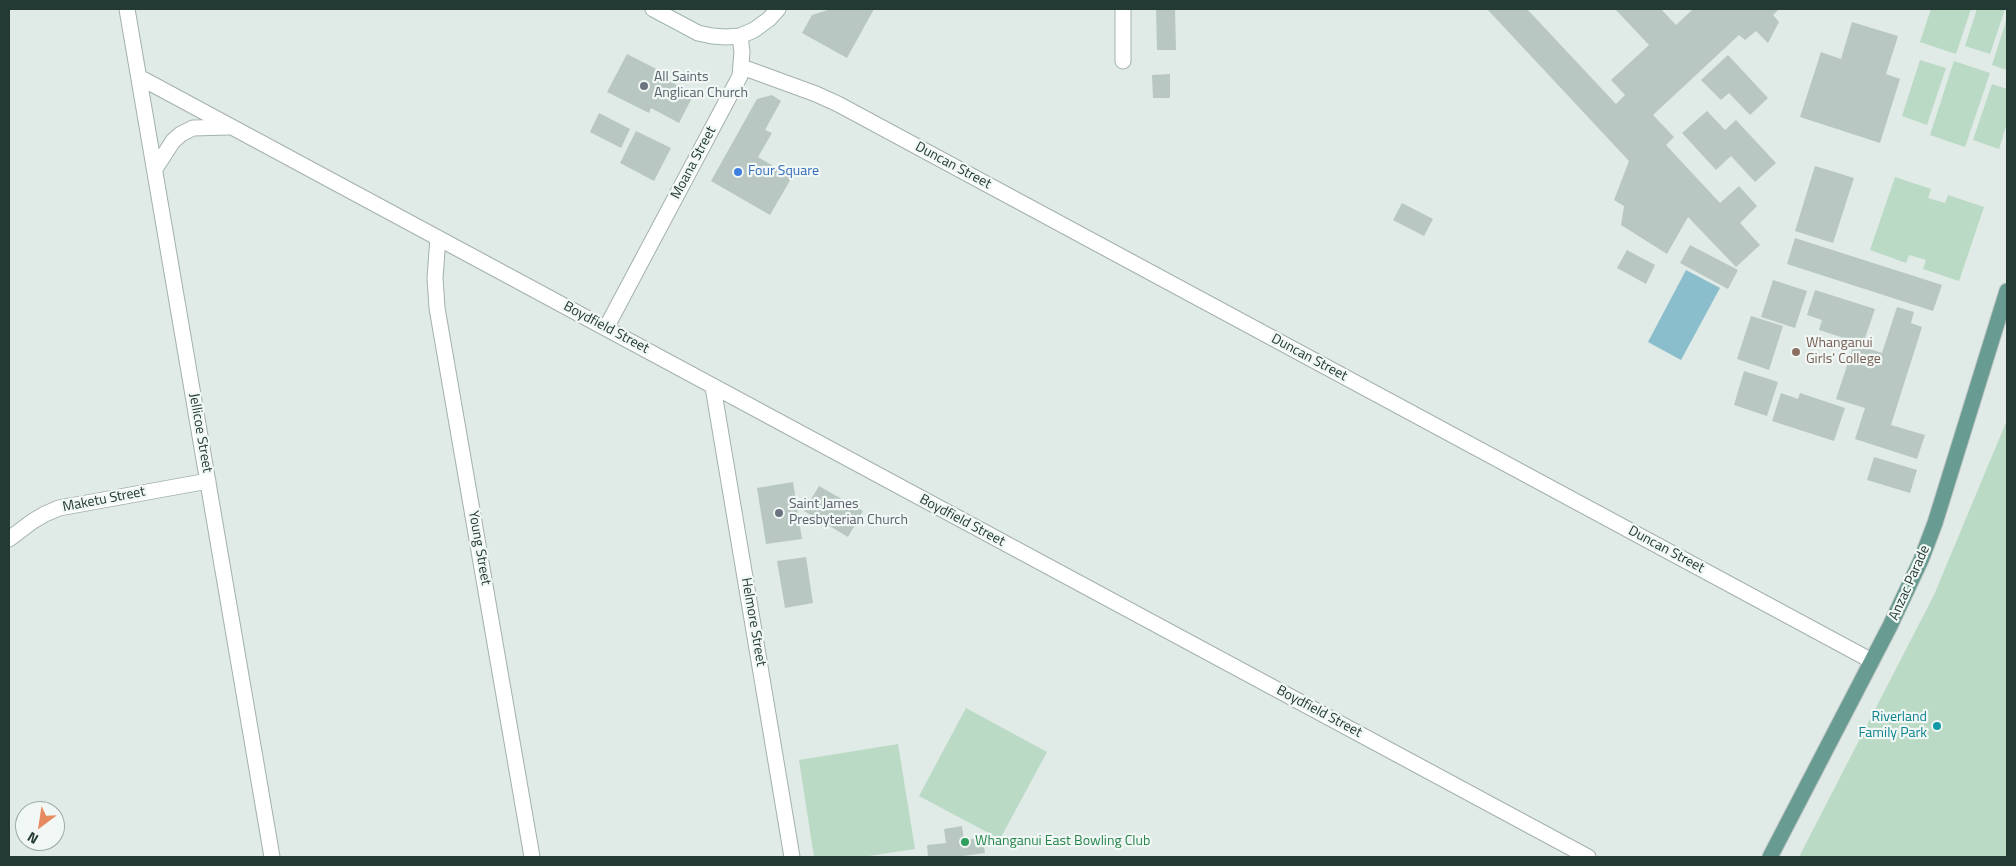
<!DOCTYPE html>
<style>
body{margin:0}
#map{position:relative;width:2016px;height:866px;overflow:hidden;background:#e0eae6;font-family:"Titillium Web",sans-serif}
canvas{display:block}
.frame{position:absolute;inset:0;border:10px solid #223934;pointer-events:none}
.north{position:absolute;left:15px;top:801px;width:50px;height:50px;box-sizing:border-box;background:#f0f7f4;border:1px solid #9eaba7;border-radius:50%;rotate:211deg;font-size:14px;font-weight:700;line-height:20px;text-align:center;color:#223934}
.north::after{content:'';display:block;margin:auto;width:18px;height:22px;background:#e88a60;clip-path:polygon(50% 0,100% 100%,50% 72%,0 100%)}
</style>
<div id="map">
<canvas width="2016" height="866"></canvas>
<div class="frame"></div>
<div class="north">N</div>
</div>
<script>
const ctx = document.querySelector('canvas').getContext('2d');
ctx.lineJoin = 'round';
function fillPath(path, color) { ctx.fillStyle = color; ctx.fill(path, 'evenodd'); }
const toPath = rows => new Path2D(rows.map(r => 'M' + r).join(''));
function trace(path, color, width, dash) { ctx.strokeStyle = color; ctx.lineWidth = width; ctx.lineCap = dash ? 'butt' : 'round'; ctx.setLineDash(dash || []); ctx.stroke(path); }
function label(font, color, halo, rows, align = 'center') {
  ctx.font = font + ' "Titillium Web",sans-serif'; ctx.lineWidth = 4.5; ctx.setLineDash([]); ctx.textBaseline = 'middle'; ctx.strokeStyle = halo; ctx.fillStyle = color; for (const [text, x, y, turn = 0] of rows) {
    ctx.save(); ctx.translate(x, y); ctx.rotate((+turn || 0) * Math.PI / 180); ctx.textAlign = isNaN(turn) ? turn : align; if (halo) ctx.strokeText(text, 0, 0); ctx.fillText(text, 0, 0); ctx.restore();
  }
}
fillPath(toPath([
 [1931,9,1971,9,1956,54,1920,42],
 [1977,9,2005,9,1990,54,1965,46],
 [2007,18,2007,70,1992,65],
 [1920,60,1946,68,1927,125,1902,116],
 [1954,61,1990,73,1965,147,1930,135],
 [1992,84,2007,89,2007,123,1999,149,1973,140],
 [1895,177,1931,189,1928,198,1945,203,1948,195,1984,207,1959,281,1923,269,1926,260,1909,255,1906,263,1870,250],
 [2007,420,2007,857,1799,857,1934,595],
 [966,708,1047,752,1000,839,919,796],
 [898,744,915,849,862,857,814,857,799,760]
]), '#badac5');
fillPath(toPath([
 [1686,270,1720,288,1681,360,1648,342]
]), '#8bbecc');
fillPath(toPath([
 [831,9,874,9,847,58,802,33,812,15],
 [1156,9,1175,9,1176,50,1157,50],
 [1487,9,1527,9,1616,104,1625,95,1611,80,1649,45,1615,9,1661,9,1676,25,1693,9,1779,9,1773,15,1779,22,1768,43,1756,31,1745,40,1739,35,1653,115,1674,137,1666,145,1720,203,1739,186,1757,206,1740,223,1760,245,1736,267,1688,217,1667,254,1621,225,1624,206,1614,200,1629,161],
 [1852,22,1898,36,1886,74,1900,79,1880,143,1800,117,1821,52,1841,59],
 [627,54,668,75,666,79,694,94,679,123,651,108,649,113,607,92],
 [1728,55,1768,98,1750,115,1729,93,1721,100,1701,80],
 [1170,74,1170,98,1153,98,1152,75],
 [772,95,781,101,765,130,772,133,758,157,792,177,770,215,711,181,757,99],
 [1707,111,1725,130,1736,120,1776,163,1755,182,1731,156,1716,170,1682,133],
 [599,113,630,129,621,148,590,132],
 [636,131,671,148,654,181,620,163],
 [1815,166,1854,178,1833,243,1795,231],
 [1402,203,1433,219,1424,236,1393,220],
 [1795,238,1942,285,1933,311,1787,264],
 [1690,245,1738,270,1728,289,1680,263],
 [1627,250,1655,265,1646,284,1617,268],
 [1773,280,1807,291,1795,328,1761,317],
 [1815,290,1875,309,1863,344,1819,330,1822,320,1807,315],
 [1897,307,1914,312,1911,323,1922,327,1891,425,1925,435,1917,459,1855,439,1865,408,1836,399,1854,344,1882,353],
 [1751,316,1783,326,1769,370,1737,359],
 [1744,371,1778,382,1767,416,1734,405],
 [1781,393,1798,399,1800,393,1845,408,1834,441,1772,421],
 [1874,457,1917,470,1910,493,1867,480],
 [793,482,802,539,766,544,757,488],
 [819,486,863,511,848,537,804,511],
 [806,557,813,603,785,608,777,561],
 [962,826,964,840,983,838,985,853,956,857,928,857,927,845,946,843,944,829]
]), '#b9c7c2');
const minor = toPath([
 [127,9,272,857],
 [1123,61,1123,9],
 [742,67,816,94,838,104,1872,661],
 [139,77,1588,857],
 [155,169,173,141,181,134,193,128,229,127],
 [438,238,435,278,437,308,532,857],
 [606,328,740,76,742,52,740,36],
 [713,387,792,857],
 [9,539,33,521,45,514,59,508,208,481]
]);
const secondary = toPath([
 [653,9,698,33,712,36,726,37,740,36,754,30,769,19,778,9]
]);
const primary = toPath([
 [1770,857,1890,626,1921,560,1935,523,2007,291]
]);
trace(minor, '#a3b1ad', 17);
trace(secondary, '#a0b5ae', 17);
trace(primary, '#bdc4c2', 17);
trace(minor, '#fff', 15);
trace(secondary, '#fff', 15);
trace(primary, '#689c92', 15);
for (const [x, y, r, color] of [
 [644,86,5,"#6b7280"],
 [738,172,5,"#3f7fe0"],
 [1796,352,5,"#8d6e63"],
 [779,513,5,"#6b7280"],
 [1937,726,5,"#0f9aa8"],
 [965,842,5,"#2e9e5b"]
]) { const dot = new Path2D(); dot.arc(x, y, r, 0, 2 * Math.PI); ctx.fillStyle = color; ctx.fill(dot); trace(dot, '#f0f7f4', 2); }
label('14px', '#5b616d', '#f0f7f4', [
 ["All Saints",654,78],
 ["Anglican Church",654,94],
 ["Saint James",789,505],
 ["Presbyterian Church",789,521]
], 'left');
label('14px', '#223934', '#f0f7f4', [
 ["Moana Street",694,163,-62],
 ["Duncan Street",953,166,28],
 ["Boydfield Street",606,328,28],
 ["Duncan Street",1309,358,28],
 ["Jellicoe Street",200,433,80],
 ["Maketu Street",104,500,-11],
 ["Boydfield Street",962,521,28],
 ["Young Street",479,548,80],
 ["Duncan Street",1666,550,28],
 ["Anzac Parade",1910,583,-66],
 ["Helmore Street",753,622,80],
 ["Boydfield Street",1319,712,28]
]);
label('14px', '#366cbe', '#f0f7f4', [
 ["Four Square",748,172]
], 'left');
label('14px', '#785e54', '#f0f7f4', [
 ["Whanganui",1806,344],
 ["Girls' College",1806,360]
], 'left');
label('14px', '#0d838f', '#f0f7f4', [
 ["Riverland",1927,718],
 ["Family Park",1927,734]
], 'right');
label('14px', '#27864d', '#f0f7f4', [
 ["Whanganui East Bowling Club",975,842]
], 'left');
</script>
